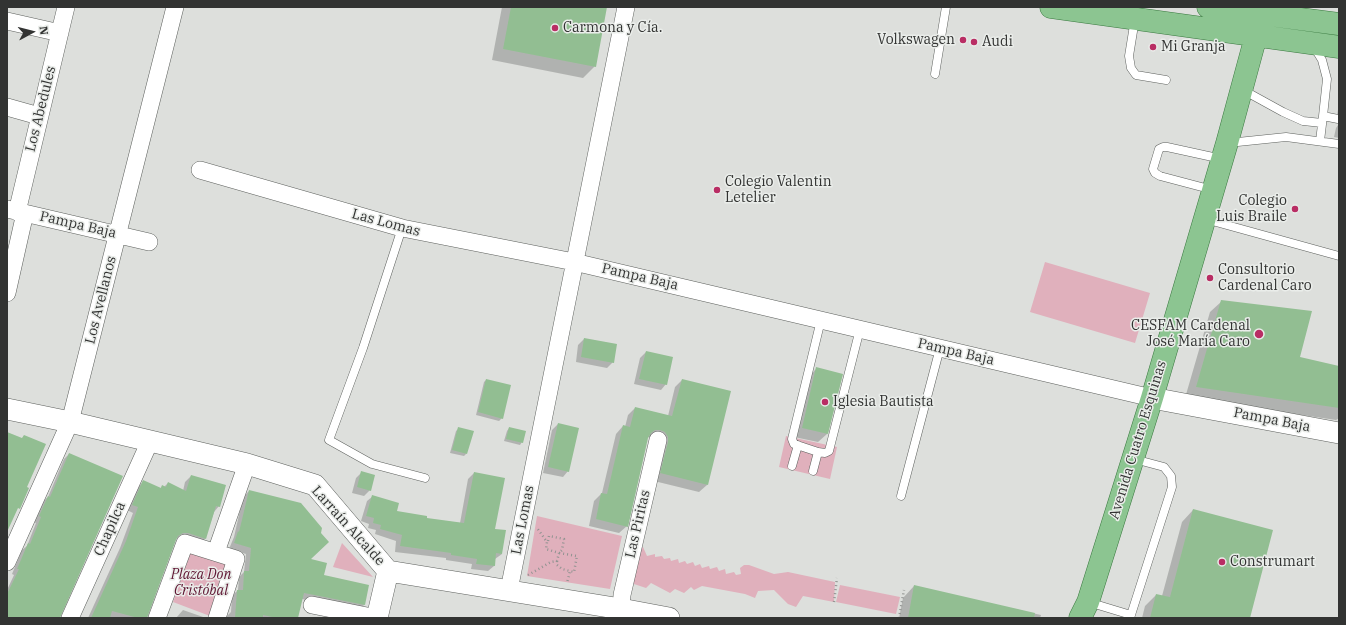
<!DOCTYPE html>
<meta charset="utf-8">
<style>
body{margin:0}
#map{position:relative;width:1346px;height:625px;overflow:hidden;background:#dddfdc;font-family:"IBM Plex Serif",serif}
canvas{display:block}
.frame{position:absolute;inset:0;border:8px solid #323332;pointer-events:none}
.north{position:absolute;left:12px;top:12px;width:40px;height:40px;-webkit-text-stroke:3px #eaedea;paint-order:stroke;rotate:83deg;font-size:11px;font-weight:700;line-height:16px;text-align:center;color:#323332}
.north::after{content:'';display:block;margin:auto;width:14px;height:18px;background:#323332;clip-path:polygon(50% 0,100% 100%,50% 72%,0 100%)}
</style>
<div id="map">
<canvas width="1346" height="625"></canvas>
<div class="frame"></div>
<div class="north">N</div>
</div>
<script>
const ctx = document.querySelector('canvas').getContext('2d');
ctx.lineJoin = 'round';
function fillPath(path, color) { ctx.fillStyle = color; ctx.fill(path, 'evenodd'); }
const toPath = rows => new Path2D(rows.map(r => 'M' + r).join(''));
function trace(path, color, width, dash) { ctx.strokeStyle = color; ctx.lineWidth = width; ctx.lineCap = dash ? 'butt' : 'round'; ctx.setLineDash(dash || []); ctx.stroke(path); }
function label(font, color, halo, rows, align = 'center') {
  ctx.font = font + ' "IBM Plex Serif",serif'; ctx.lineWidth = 3; ctx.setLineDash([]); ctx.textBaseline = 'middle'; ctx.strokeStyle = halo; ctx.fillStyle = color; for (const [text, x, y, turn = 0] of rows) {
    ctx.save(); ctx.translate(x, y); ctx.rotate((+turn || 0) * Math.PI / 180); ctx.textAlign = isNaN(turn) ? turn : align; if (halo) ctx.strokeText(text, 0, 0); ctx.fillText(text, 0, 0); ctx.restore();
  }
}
fillPath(toPath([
 [1045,262,1150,293,1135,343,1030,312],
 [786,436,837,447,830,479,779,467],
 [537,516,622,536,610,589,527,576],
 [342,543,373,577,333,567],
 [643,547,647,556,655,554,655,557,662,556,664,559,670,558,671,561,678,559,679,563,685,561,687,564,693,562,695,566,700,564,702,568,709,566,710,569,717,567,719,571,725,569,726,574,734,572,736,575,741,574,740,568,744,565,749,565,774,574,788,572,835,582,834,602,803,596,796,607,788,604,774,590,758,591,755,598,745,594,702,586,694,590,691,587,684,593,675,589,670,593,651,583,646,588,631,583,637,551],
 [191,551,228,564,210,616,173,602],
 [840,585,900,597,896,614,836,602]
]), '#e0b0bc');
fillPath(toPath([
 [502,7,606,7,595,66,583,78,492,60],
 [1339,103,1339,117,1337,116],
 [1338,125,1339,138,1334,137,1336,128],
 [1222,301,1299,358,1339,367,1339,418,1336,420,1185,398,1210,312],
 [584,339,613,362,607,368,576,362,578,345],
 [646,352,666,384,661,390,634,384,640,358],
 [817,368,842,375,827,434,818,442,794,437,808,377],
 [486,380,502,418,499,421,476,415,484,382],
 [682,380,707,485,699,492,654,481,652,437,647,437,627,526,619,533,589,526,594,501,602,493,616,434,623,426,625,427,628,415,635,408,668,416,675,387],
 [558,424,568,471,563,477,543,473,552,430],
 [459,428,466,454,464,456,450,453,456,431],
 [509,428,522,442,520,445,504,441,507,431],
 [69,454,59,618,7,618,7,590,14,575,12,574,22,550,27,546,36,523,34,522,42,502,48,497,64,459],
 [362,472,370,490,364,496,352,493,356,478],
 [474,473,502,554,495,559,494,566,488,571,471,569,472,564,446,560,446,558,395,552,396,541,375,534,376,530,368,528,369,524,361,521,367,501,373,496,396,512,426,519,460,523,468,479],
 [191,476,219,506,214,512,205,539,199,544,177,538,175,539,147,618,88,618,120,548,133,513,127,510,138,487,143,482,160,489,162,486,164,487,168,483,183,491,185,482],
 [249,491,310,559,322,576,368,586,364,605,358,611,302,599,297,618,225,618,231,612,232,596,238,590,239,577,244,572,246,554,229,549,234,537,243,497],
 [1193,510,1248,618,1142,618,1145,606,1156,595,1162,596,1182,522],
 [914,586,1041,615,1040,618,899,618,903,598],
 [183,610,206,618,176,618]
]), '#0003');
fillPath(toPath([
 [511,7,607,7,596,67,503,49],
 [1221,300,1312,311,1300,357,1339,366,1339,408,1196,387],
 [584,338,617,344,614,363,581,357],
 [646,351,673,357,667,385,639,379],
 [816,367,843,374,828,434,802,428],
 [486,379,511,385,503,419,478,412],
 [682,379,731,391,708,485,660,473,668,442,668,437,665,432,660,430,655,430,651,433,648,438,628,527,596,519,601,493,607,494,623,425,630,427,635,407,672,416],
 [558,423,579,428,569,472,548,467],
 [458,427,474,431,467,454,452,450],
 [509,427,526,431,523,443,506,439],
 [7,432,22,438,24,435,46,444,27,487,29,488,20,509,18,508,7,532],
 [69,453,123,476,60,618,7,618,7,594,19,569,17,569,28,543,30,544,41,517,39,516,48,496,50,497],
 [361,471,375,475,371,491,357,487],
 [474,472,505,478,495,529,506,530,502,554,496,553,495,566,476,564,477,559,451,555,451,553,400,546,402,535,380,529,381,525,373,523,374,518,366,516,372,495,399,503,397,511,427,516,427,518,464,523],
 [191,475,226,485,220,507,216,506,206,539,188,533,183,533,178,536,176,540,147,618,138,618,112,611,110,618,91,618,126,541,138,507,132,505,143,480,161,488,162,485,166,487,168,482,186,491],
 [249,490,301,503,322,528,321,533,329,542,311,559,327,563,324,575,369,585,365,605,304,593,298,618,277,618,263,615,263,618,235,618,237,590,243,590,244,571,249,571,251,548,234,543,238,531,239,532],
 [1193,509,1273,530,1250,618,1150,618,1156,594,1170,597],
 [914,585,1035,613,1034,618,908,618]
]), '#92be92');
const service = toPath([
 [1135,19,1129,56,1131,68,1136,75,1166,80],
 [1314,47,1322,60,1327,79,1323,116],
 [935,74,946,7],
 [1243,90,1283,112,1303,121,1322,123],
 [1320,141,1323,116,1338,119],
 [1228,143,1286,137,1339,144],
 [1213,190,1160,176,1155,173,1153,169,1159,149,1163,147,1167,147,1222,159],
 [1205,219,1339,256],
 [402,228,363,348,329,440,372,464,425,478],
 [821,320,792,439,794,444,818,452,825,453,829,451,860,329],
 [792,466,798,445],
 [813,471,818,452],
 [901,496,940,348],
 [1088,602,1131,615],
 [1130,618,1172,487,1171,476,1164,467,1134,459]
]);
const minor = toPath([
 [7,21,60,33],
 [7,107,39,116],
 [200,170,402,228,574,262,1152,398],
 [7,209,149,242],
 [17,212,66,7],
 [7,293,25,213],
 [216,552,247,464],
 [7,562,70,422,175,7],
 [509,590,626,7],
 [312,605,377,618],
 [621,609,622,595,658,440],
 [70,618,150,441],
 [157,618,185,543,236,559,217,618]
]);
const tertiary = toPath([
 [1152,398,1339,433],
 [7,409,70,422,247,464,315,485,388,571,621,609,669,618],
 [377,618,388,571]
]);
const primary = toPath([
 [1051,7,1339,47],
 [1208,7,1339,24],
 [1080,618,1088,602,1152,398,1227,143,1256,36,1262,7]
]);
trace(service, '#5e615e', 9);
trace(minor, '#5e615e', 18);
trace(tertiary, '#5e615e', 22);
trace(primary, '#3a7940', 23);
trace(toPath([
 [548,541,549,536,564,539,562,550,559,553,577,556,574,572,570,571],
 [557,561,557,565,562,569,570,571,567,583],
 [528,575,551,562,557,561,559,553,546,549,547,542,537,528],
 [834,602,837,578],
 [899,618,904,590]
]), '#919391', 2.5, [1, 3]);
trace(service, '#fff', 8);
trace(minor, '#fff', 17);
trace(tertiary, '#fff', 21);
trace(primary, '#8cc591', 22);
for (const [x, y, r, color] of [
 [555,28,4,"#b92d64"],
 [963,40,4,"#b92d64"],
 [974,42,4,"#b92d64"],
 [1153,47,4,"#b92d64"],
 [717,190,4,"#b92d64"],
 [1295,209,4,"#b92d64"],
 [1210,278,4,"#b92d64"],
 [1259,334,5,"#b92d64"],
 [825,402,4,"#b92d64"],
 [1222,562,4,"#b92d64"]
]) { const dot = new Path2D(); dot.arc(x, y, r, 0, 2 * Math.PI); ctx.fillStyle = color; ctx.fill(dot); trace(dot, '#eaedea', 1.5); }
label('14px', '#323332', '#eaedea', [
 ["Carmona y Cía.",563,28],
 ["Volkswagen",955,40,"right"],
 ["Audi",982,42],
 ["Mi Granja",1161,47],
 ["Colegio Valentin",725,182],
 ["Letelier",725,198],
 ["Colegio",1287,201,"right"],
 ["Luis Braile",1287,217,"right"],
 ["Consultorio",1218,270],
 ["Cardenal Caro",1218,286],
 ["CESFAM Cardenal",1250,326,"right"],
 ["José María Caro",1250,342,"right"],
 ["Iglesia Bautista",833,402],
 ["Construmart",1230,562]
], 'left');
label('14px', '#323332', '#eaedea', [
 ["Los Abedules",41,109,-76],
 ["Las Lomas",386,223,15],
 ["Pampa Baja",78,225,13],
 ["Pampa Baja",640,277,13],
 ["Los Avellanos",101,300,-76],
 ["Pampa Baja",956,352,13],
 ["Pampa Baja",1272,420,11],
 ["Avenida Cuatro Esquinas",1138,440,-73],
 ["Las Lomas",523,520,-79],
 ["Las Piritas",638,524,-77],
 ["Larraín Alcalde",348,526,48],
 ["Chapilca",110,529,-66]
]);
label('italic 14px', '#5e1431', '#eaedea', [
 ["Plaza Don",201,575],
 ["Cristóbal",201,591]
]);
</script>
